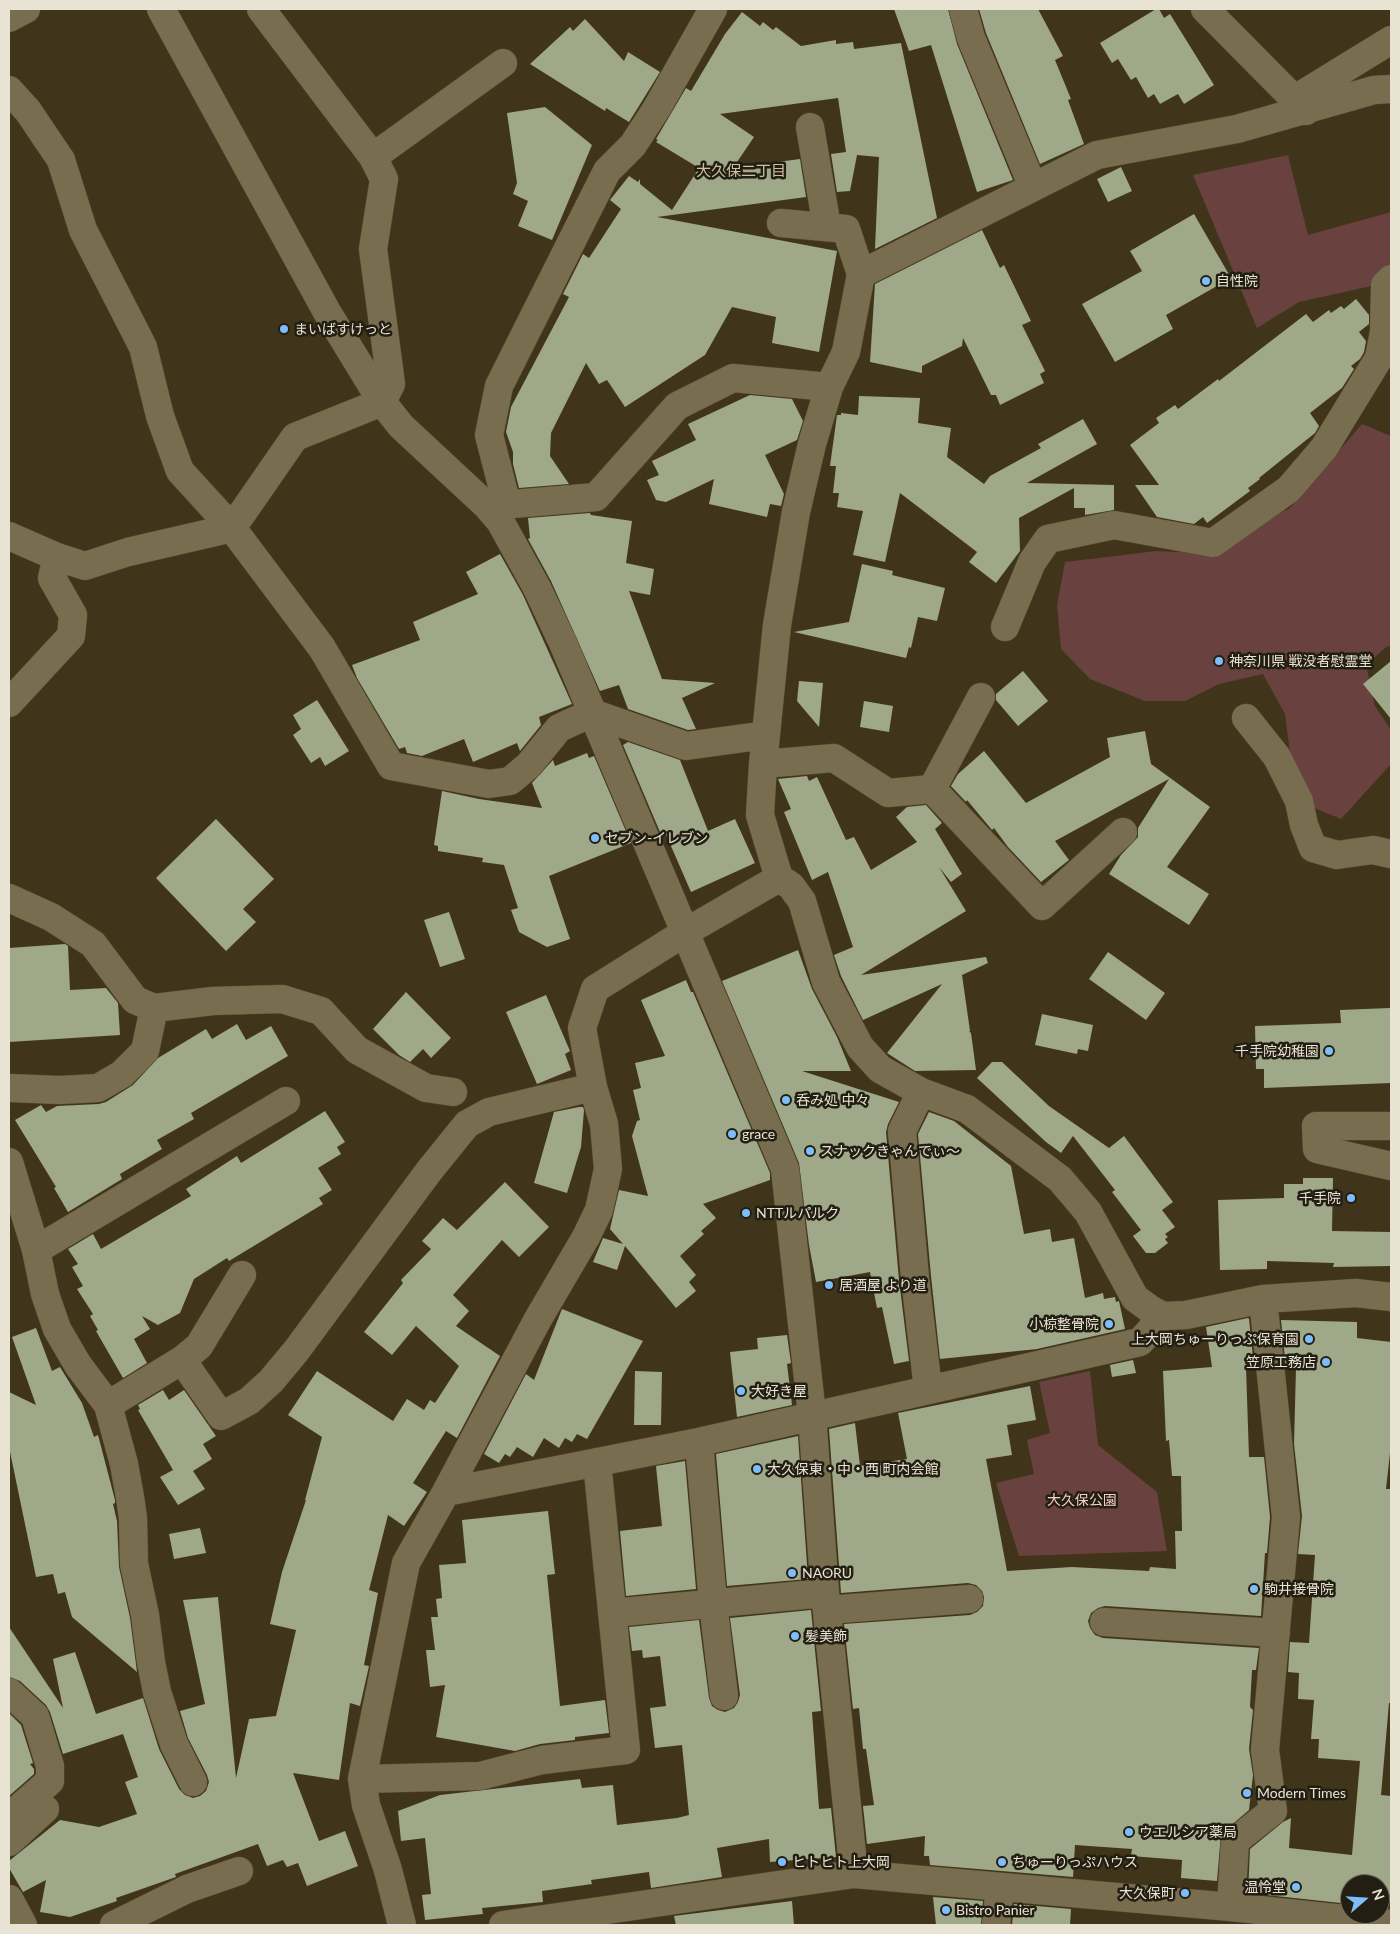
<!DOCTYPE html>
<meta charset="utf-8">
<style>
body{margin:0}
#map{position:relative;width:1400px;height:1934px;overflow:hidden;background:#40351a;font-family:Lato,sans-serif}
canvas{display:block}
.frame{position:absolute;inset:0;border:10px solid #e9e3d3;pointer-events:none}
.north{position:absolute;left:1340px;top:1874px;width:50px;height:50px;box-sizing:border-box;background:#221e12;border:1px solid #726d5f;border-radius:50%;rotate:71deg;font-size:14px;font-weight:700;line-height:20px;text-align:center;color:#e9e3d3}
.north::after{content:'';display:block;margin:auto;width:18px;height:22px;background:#7ebdf9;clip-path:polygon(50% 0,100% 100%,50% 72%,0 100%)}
</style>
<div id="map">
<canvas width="1400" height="1934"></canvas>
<div class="frame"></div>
<div class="north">N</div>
</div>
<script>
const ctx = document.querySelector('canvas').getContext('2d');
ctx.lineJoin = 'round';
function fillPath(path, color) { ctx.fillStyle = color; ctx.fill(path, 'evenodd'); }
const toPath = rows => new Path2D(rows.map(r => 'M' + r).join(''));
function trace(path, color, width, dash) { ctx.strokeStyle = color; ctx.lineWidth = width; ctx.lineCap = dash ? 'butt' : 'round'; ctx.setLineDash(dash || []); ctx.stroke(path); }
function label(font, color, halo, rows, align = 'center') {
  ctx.font = font + ' Lato,"Noto Sans JP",sans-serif'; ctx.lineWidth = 5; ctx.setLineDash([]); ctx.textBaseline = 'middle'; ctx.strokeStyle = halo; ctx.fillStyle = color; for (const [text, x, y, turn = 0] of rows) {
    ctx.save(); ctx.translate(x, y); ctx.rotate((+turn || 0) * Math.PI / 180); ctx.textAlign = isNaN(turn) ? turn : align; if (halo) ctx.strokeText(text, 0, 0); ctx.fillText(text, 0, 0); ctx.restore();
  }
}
fillPath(toPath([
 [1288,155,1308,235,1391,212,1391,266,1376,285,1299,302,1257,328,1193,175],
 [1362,424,1391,436,1391,645,1386,647,1366,665,1375,706,1391,730,1391,764,1341,819,1310,806,1291,761,1285,714,1263,674,1219,684,1185,701,1145,701,1090,679,1061,649,1057,605,1065,562,1156,551,1199,553,1256,521,1289,509],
 [1090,1371,1098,1445,1157,1492,1167,1551,1019,1556,996,1483,1034,1474,1027,1440,1050,1433,1039,1382]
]), '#69413e');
fillPath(toPath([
 [894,9,948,9,957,44,1013,180,977,192,931,45,909,51],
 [979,9,1038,9,1063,56,1055,60,1071,99,1068,100,1084,144,1040,164,986,33],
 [1156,9,1159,9,1164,18,1170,14,1214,85,1184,104,1178,94,1160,104,1154,94,1148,98,1136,77,1131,80,1118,59,1112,63,1100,43],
 [742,12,760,26,763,22,773,30,776,27,801,46,836,40,836,44,853,42,854,49,901,43,937,218,875,249,879,157,857,155,850,191,837,192,831,154,846,152,838,98,720,114,754,137,733,168,800,159,806,197,657,217,837,251,819,352,772,343,776,317,732,307,705,355,625,407,607,380,599,384,586,363,551,433,550,456,569,484,519,488,513,464,513,452,506,432,511,407,569,297,563,294,583,254,589,258,621,209,610,200,629,176,638,182,640,179,640,184,672,210,699,168,656,142,658,140,656,139,686,88,691,91,725,34],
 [585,19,624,61,628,52,660,72,629,122,606,108,605,111,530,64,570,27,573,31],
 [545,107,592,145,552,240,518,226,528,201,513,194,517,183,507,113],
 [1121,167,1132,191,1108,202,1097,179],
 [1194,214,1231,278,1166,315,1173,329,1115,362,1082,304,1142,271,1130,251],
 [982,230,1000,268,1004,265,1031,321,1022,325,1045,371,1040,374,1044,383,1000,405,996,395,991,395,963,338,962,346,922,366,922,373,870,362,875,284],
 [1356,299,1369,315,1369,324,1359,332,1366,341,1364,352,1360,359,1351,366,1354,369,1342,388,1310,413,1319,426,1315,433,1259,478,1260,479,1248,488,1250,491,1207,523,1203,517,1194,524,1157,517,1135,485,1159,485,1130,445,1159,423,1156,418,1175,405,1178,409,1218,379,1219,381,1306,314,1313,322,1329,310,1331,313,1341,306,1344,309],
 [750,395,792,399,803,421,797,440,765,455,784,494,781,506,770,504,767,517,709,504,714,479,666,502,656,500,647,480,659,475,652,461,696,440,688,424],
 [859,396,920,398,918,423,951,428,947,457,984,484,990,476,1041,448,1038,444,1083,419,1097,444,1027,483,1114,485,1114,510,1085,515,1085,508,1074,508,1074,488,1019,518,1020,551,996,583,969,562,977,552,900,493,885,562,853,555,863,511,837,507,839,493,833,493,836,466,830,466,837,415,841,415,841,413,858,415],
 [590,513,591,515,632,521,626,563,654,569,650,595,629,591,662,679,715,683,682,698,696,729,688,730,628,709,619,685,600,691,551,581,528,539,530,538,528,518],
 [500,554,523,595,572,704,539,717,541,725,520,751,517,743,473,762,464,739,422,756,407,753,405,747,399,749,357,678,352,665,420,640,413,622,478,594,466,572],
 [862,564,893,571,892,575,945,588,937,621,918,617,911,648,909,647,906,658,794,632,849,622],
 [1391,661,1391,719,1363,684],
 [1023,671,1048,701,1018,726,996,700,996,694],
 [799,681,823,683,819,727,797,701],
 [317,700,349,751,325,766,320,757,311,763,293,735,301,729,293,715],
 [864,701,893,706,889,732,860,727],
 [1145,731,1151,764,1210,807,1167,867,1209,894,1189,925,1109,874,1121,855,1138,837,1138,828,1169,779,1055,841,1069,860,1041,882,1008,847,994,828,992,830,967,800,966,802,951,786,958,774,984,751,1026,803,1110,757,1107,738],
 [628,742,680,760,708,831,735,819,755,863,691,892,664,830,660,832,623,745],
 [587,753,589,758,594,756,631,843,549,876,570,939,547,947,519,932,511,910,518,908,504,865,482,862,483,858,438,851,438,846,434,845,442,791,479,799,542,808,532,783,553,760,555,766],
 [807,776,809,781,817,777,846,840,854,837,871,870,917,842,896,817,907,807,926,805,942,823,935,829,962,874,951,882,939,867,966,911,861,975,986,957,988,963,962,975,970,1031,969,1031,971,1033,976,1070,915,1071,887,1053,942,984,863,1020,841,976,834,955,853,947,828,872,812,880,784,812,791,809,778,779],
 [216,819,274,879,243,909,256,922,226,951,156,878],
 [449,912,465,959,440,967,424,920],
 [65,944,68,946,70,990,106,988,118,1003,120,1035,9,1042,9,948],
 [798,950,812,989,837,1037,851,1071,802,1071,899,1102,888,1124,886,1132,899,1280,909,1361,894,1364,882,1307,877,1308,870,1272,816,1282,809,1245,799,1163,722,981],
 [1108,952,1165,993,1146,1020,1089,979],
 [686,980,691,992,693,992,770,1173,770,1180,703,1204,716,1218,701,1231,704,1234,680,1256,696,1275,689,1282,696,1291,676,1308,625,1246,617,1270,593,1262,603,1238,623,1244,610,1229,619,1190,648,1196,632,1136,637,1121,640,1120,633,1090,641,1088,635,1063,665,1056,641,1000],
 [406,992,451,1038,431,1058,423,1049,410,1062,399,1055,373,1029],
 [546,995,570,1051,565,1054,571,1070,537,1084,506,1012],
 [1390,1008,1391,1083,1264,1088,1264,1069,1256,1069,1255,1026,1341,1023,1340,1010],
 [1042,1014,1093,1025,1088,1051,1078,1049,1077,1054,1035,1045],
 [237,1024,246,1040,271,1026,288,1056,191,1113,194,1119,157,1140,162,1149,120,1174,122,1179,68,1212,54,1188,56,1187,15,1120,41,1105,46,1112,57,1106,99,1104,106,1102,133,1085,158,1058,206,1029,212,1039],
 [992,1062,1002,1062,1049,1106,1109,1148,1124,1136,1173,1202,1162,1210,1175,1227,1165,1234,1168,1237,1165,1239,1168,1243,1155,1253,1146,1253,1133,1236,1141,1230,1112,1192,1115,1190,1073,1136,1061,1153,1046,1142,977,1078],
 [579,1107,583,1107,584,1110,581,1147,567,1193,534,1183,554,1112],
 [325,1111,345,1142,337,1147,341,1154,318,1168,332,1190,319,1198,323,1204,229,1261,227,1258,194,1279,180,1313,158,1325,142,1316,150,1329,134,1339,147,1363,123,1378,96,1331,98,1330,90,1316,93,1314,77,1289,83,1286,72,1267,78,1264,68,1249,93,1234,101,1249,191,1196,186,1189,237,1156,241,1163],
 [929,1112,954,1121,1011,1166,1024,1234,1050,1229,1052,1242,1074,1238,1085,1298,1103,1293,1104,1299,1115,1297,1116,1302,1119,1301,1125,1329,1037,1349,940,1359,931,1276,918,1134],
 [1303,1178,1333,1178,1332,1231,1391,1232,1391,1266,1333,1267,1334,1263,1267,1261,1267,1269,1220,1270,1218,1200,1284,1198,1284,1184,1303,1184],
 [505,1182,549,1227,519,1257,502,1240,453,1295,469,1311,456,1326,500,1356,457,1438,446,1431,413,1483,427,1492,404,1526,388,1515,369,1590,378,1593,364,1665,369,1666,360,1706,350,1703,339,1780,293,1773,319,1841,345,1831,358,1866,307,1886,298,1863,287,1867,283,1860,267,1866,258,1844,175,1874,176,1877,116,1898,117,1901,70,1917,40,1912,46,1880,23,1892,9,1868,9,1861,60,1820,99,1827,137,1814,125,1782,138,1777,123,1734,63,1754,50,1712,46,1705,20,1681,9,1677,9,1627,63,1708,53,1659,75,1652,96,1714,143,1698,159,1749,179,1789,185,1795,193,1798,200,1796,206,1791,209,1782,207,1775,188,1738,180,1711,205,1704,183,1600,218,1597,236,1778,249,1719,276,1716,296,1630,270,1624,282,1572,306,1500,305,1500,322,1437,288,1415,317,1371,393,1421,407,1399,424,1410,430,1400,435,1403,459,1366,416,1326,392,1355,364,1332,403,1283,401,1280,431,1249,422,1241,443,1218,457,1230],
 [562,1309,643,1341,587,1439,577,1434,572,1442,565,1438,559,1448,544,1438,533,1457,517,1447,510,1457,505,1454,499,1463,484,1454,526,1374,534,1380],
 [1248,1318,1249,1319,1254,1367,1246,1367,1249,1457,1264,1457,1270,1517,1267,1553,1265,1553,1261,1616,1105,1606,1098,1608,1091,1613,1088,1621,1090,1628,1095,1635,1103,1638,1259,1648,1256,1670,1252,1670,1250,1707,1253,1710,1249,1749,1253,1775,1249,1810,1221,1834,1217,1881,1181,1878,1182,1860,1131,1856,1132,1849,1075,1845,1073,1877,930,1865,929,1856,924,1856,925,1836,867,1844,863,1806,874,1805,866,1749,863,1749,859,1708,853,1709,844,1624,970,1615,977,1612,983,1606,984,1597,982,1591,976,1585,968,1583,841,1593,829,1429,855,1423,860,1466,907,1459,898,1413,1030,1386,1036,1420,1007,1425,1012,1455,986,1459,1007,1571,1072,1567,1149,1571,1150,1567,1176,1569,1175,1531,1182,1531,1181,1476,1172,1476,1169,1440,1166,1441,1163,1371,1212,1367,1206,1327],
 [1281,1320,1357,1322,1357,1338,1391,1342,1391,1444,1386,1489,1391,1489,1391,1703,1389,1703,1381,1795,1391,1796,1391,1901,1380,1899,1380,1884,1350,1884,1350,1904,1248,1893,1250,1849,1283,1822,1291,1818,1289,1848,1352,1855,1360,1761,1318,1758,1319,1739,1311,1739,1314,1700,1298,1699,1299,1673,1288,1672,1290,1642,1309,1643,1315,1555,1298,1554,1302,1516,1294,1444,1296,1368,1286,1368],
 [36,1328,52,1371,60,1367,82,1403,94,1437,98,1435,115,1500,115,1503,113,1504,117,1521,119,1567,130,1618,137,1672,72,1617,65,1592,58,1594,53,1574,36,1577,9,1447,9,1392,36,1405,12,1337],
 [787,1335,791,1363,787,1364,792,1405,737,1417,730,1352,758,1349,757,1338],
 [1133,1360,1136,1373,1112,1377,1110,1365],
 [635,1371,662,1372,661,1425,634,1425],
 [163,1390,169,1400,184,1390,216,1436,203,1444,212,1459,193,1471,205,1489,178,1505,160,1477,173,1470,138,1410,140,1409,138,1405],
 [798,1436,808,1579,727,1586,716,1454],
 [685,1461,696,1589,626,1596,620,1531,662,1526,656,1466],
 [548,1511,555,1574,547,1575,560,1706,605,1700,609,1733,575,1737,575,1740,540,1744,515,1751,436,1737,445,1685,430,1687,426,1650,435,1650,431,1617,438,1617,436,1599,442,1598,439,1565,466,1563,462,1520],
 [200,1528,206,1553,174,1559,169,1534],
 [811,1610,821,1711,812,1712,819,1809,831,1808,836,1857,770,1862,769,1839,717,1848,722,1877,651,1888,649,1872,591,1880,592,1884,542,1891,543,1902,482,1908,483,1914,425,1920,422,1895,431,1894,425,1838,401,1841,398,1811,440,1795,580,1779,582,1788,613,1785,617,1825,677,1818,689,1815,682,1745,655,1748,650,1708,666,1706,660,1656,643,1658,642,1650,632,1651,629,1627,699,1620,709,1698,712,1706,718,1710,725,1712,734,1708,738,1702,740,1695,730,1618],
 [9,1713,21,1725,33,1763,30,1764,34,1769,34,1774,9,1796],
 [933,1897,983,1901,981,1925,936,1925],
 [792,1901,794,1925,676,1925,674,1916],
 [1014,1904,1071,1909,1070,1925,1012,1925]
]), '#9fa889');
const minor = toPath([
 [161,9,327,312,382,402,401,426,487,506,500,521,537,588,563,643,785,1169,812,1415,825,1593,854,1874],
 [963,9,971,38,1033,187],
 [1205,9,1306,111],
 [9,18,26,9],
 [1391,89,1374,90,1237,129,1097,155,861,274,846,352,829,387,812,444,796,512,777,625,763,764,760,815,779,878,791,886,802,901,826,982,860,1047,880,1069,921,1092,967,1109,1060,1179,1088,1212,1135,1298,1150,1309,1163,1316,1186,1315,1263,1299,1356,1293,1391,1297],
 [9,90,28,111,61,160,83,230,143,347,160,416,180,471,232,528,322,648,391,766,489,784,510,781,529,765,559,728,592,713,686,746,766,735],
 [1295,99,1391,40],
 [810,127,827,227],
 [373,157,503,63],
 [781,223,846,229,861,274],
 [507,505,489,435,499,386,607,171,633,145,657,108,713,9],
 [489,506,596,497,677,406,733,378,829,387],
 [9,536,57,557,85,566,128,552,232,528,295,437,382,402,391,384,373,249,384,179,373,157,261,9],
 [1005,627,1032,562,1048,539,1114,525,1213,543,1289,489,1324,448,1379,358,1384,332,1385,285,1391,279],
 [9,703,71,636,73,615,52,578,57,557],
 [1246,718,1277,757,1299,801,1304,825,1313,848,1337,855,1373,850,1391,854],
 [763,764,834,758,888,793,932,789,981,697],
 [932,789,1042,906,1123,832],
 [9,898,51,917,93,944,135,1000,154,1008,145,1051,122,1074,98,1088,60,1090,9,1088],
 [154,1008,213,1001,282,999,321,1011,357,1050,426,1088,453,1092],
 [921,1092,902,1131,915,1278,928,1389],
 [1391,1126,1316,1126,1317,1149,1391,1166],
 [9,1162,36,1250,45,1294,57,1329,78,1365,108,1405,124,1464,130,1497,133,1518,134,1564,145,1615,151,1662,157,1692,174,1744,193,1782],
 [36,1250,286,1101],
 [182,1360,221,1416,249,1401,271,1381,296,1351,429,1171,467,1124,489,1112,593,1087],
 [108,1405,182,1360,199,1346,242,1275],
 [699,1442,713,1603,724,1696],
 [446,1492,699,1442,1140,1342,1163,1316],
 [827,1610,969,1599],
 [612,1613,825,1593],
 [1104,1622,1276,1633],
 [9,1692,35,1716,50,1766,50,1781,9,1817],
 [362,1779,480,1776,542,1760,626,1750,597,1462],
 [9,1842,45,1809],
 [9,1899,23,1925],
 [1231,1907,1235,1841,1273,1811,1265,1750,1286,1517,1263,1299],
 [114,1925,187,1889,239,1871],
 [402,1925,388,1870,366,1805,362,1779,406,1563,446,1492,538,1319,586,1237,599,1210,608,1169,604,1124,593,1087,582,1028,595,989,684,933,779,878],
 [503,1925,854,1874,1231,1907,1391,1924],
 [996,1925,1000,1887]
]);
trace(minor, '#595038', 29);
trace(minor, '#796d50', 28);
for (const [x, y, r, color] of [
 [1206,281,5,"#7ebdf9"],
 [284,329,5,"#7ebdf9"],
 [1219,661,5,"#7ebdf9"],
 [595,838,5,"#7ebdf9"],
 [1329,1051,5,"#7ebdf9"],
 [786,1100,5,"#7ebdf9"],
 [732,1134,5,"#7ebdf9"],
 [810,1151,5,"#7ebdf9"],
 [1351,1198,5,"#7ebdf9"],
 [746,1213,5,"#7ebdf9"],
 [829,1285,5,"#7ebdf9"],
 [1109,1324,5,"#7ebdf9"],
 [1309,1339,5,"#7ebdf9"],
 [1326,1362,5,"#7ebdf9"],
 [741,1391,5,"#7ebdf9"],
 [757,1469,5,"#7ebdf9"],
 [792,1573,5,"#7ebdf9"],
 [1254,1589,5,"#7ebdf9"],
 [795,1636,5,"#7ebdf9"],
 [1247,1793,5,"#7ebdf9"],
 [1129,1832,5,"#7ebdf9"],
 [782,1862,5,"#7ebdf9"],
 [1002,1862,5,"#7ebdf9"],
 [1296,1887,5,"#7ebdf9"],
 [1185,1893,5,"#7ebdf9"],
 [946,1910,5,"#7ebdf9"]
]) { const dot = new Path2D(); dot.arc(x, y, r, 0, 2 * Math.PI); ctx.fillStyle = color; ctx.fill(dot); trace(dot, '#221e12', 2); }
label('14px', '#e9e3d3', '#221e12', [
 ["自性院",1216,281],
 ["まいばすけっと",294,329],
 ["神奈川県 戦没者慰霊堂",1229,661],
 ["セブン-イレブン",605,838],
 ["千手院幼稚園",1319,1051,"right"],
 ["呑み処 中々",796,1100],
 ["grace",742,1134],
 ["スナックきゃんでぃ〜",820,1151],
 ["千手院",1341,1198,"right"],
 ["NTTルパルク",756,1213],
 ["居酒屋 より道",839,1285],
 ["小椋整骨院",1099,1324,"right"],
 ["上大岡ちゅーりっぷ保育園",1299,1339,"right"],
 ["笠原工務店",1316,1362,"right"],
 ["大好き屋",751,1391],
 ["大久保東・中・西 町内会館",767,1469],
 ["NAORU",802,1573],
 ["駒井接骨院",1264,1589],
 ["髪美飾",805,1636],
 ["Modern Times",1257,1793],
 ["ウエルシア薬局",1139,1832],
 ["ヒトヒト上大岡",792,1862],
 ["ちゅーりっぷハウス",1012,1862],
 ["温怜堂",1286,1887,"right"],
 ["大久保町",1175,1893,"right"],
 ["Bistro Panier",956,1910]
], 'left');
label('14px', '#f5ceca', '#221e12', [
 ["大久保公園",1082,1500]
]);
label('15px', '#cdc1a1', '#221e12', [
 ["大久保二丁目",741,171]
]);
</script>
